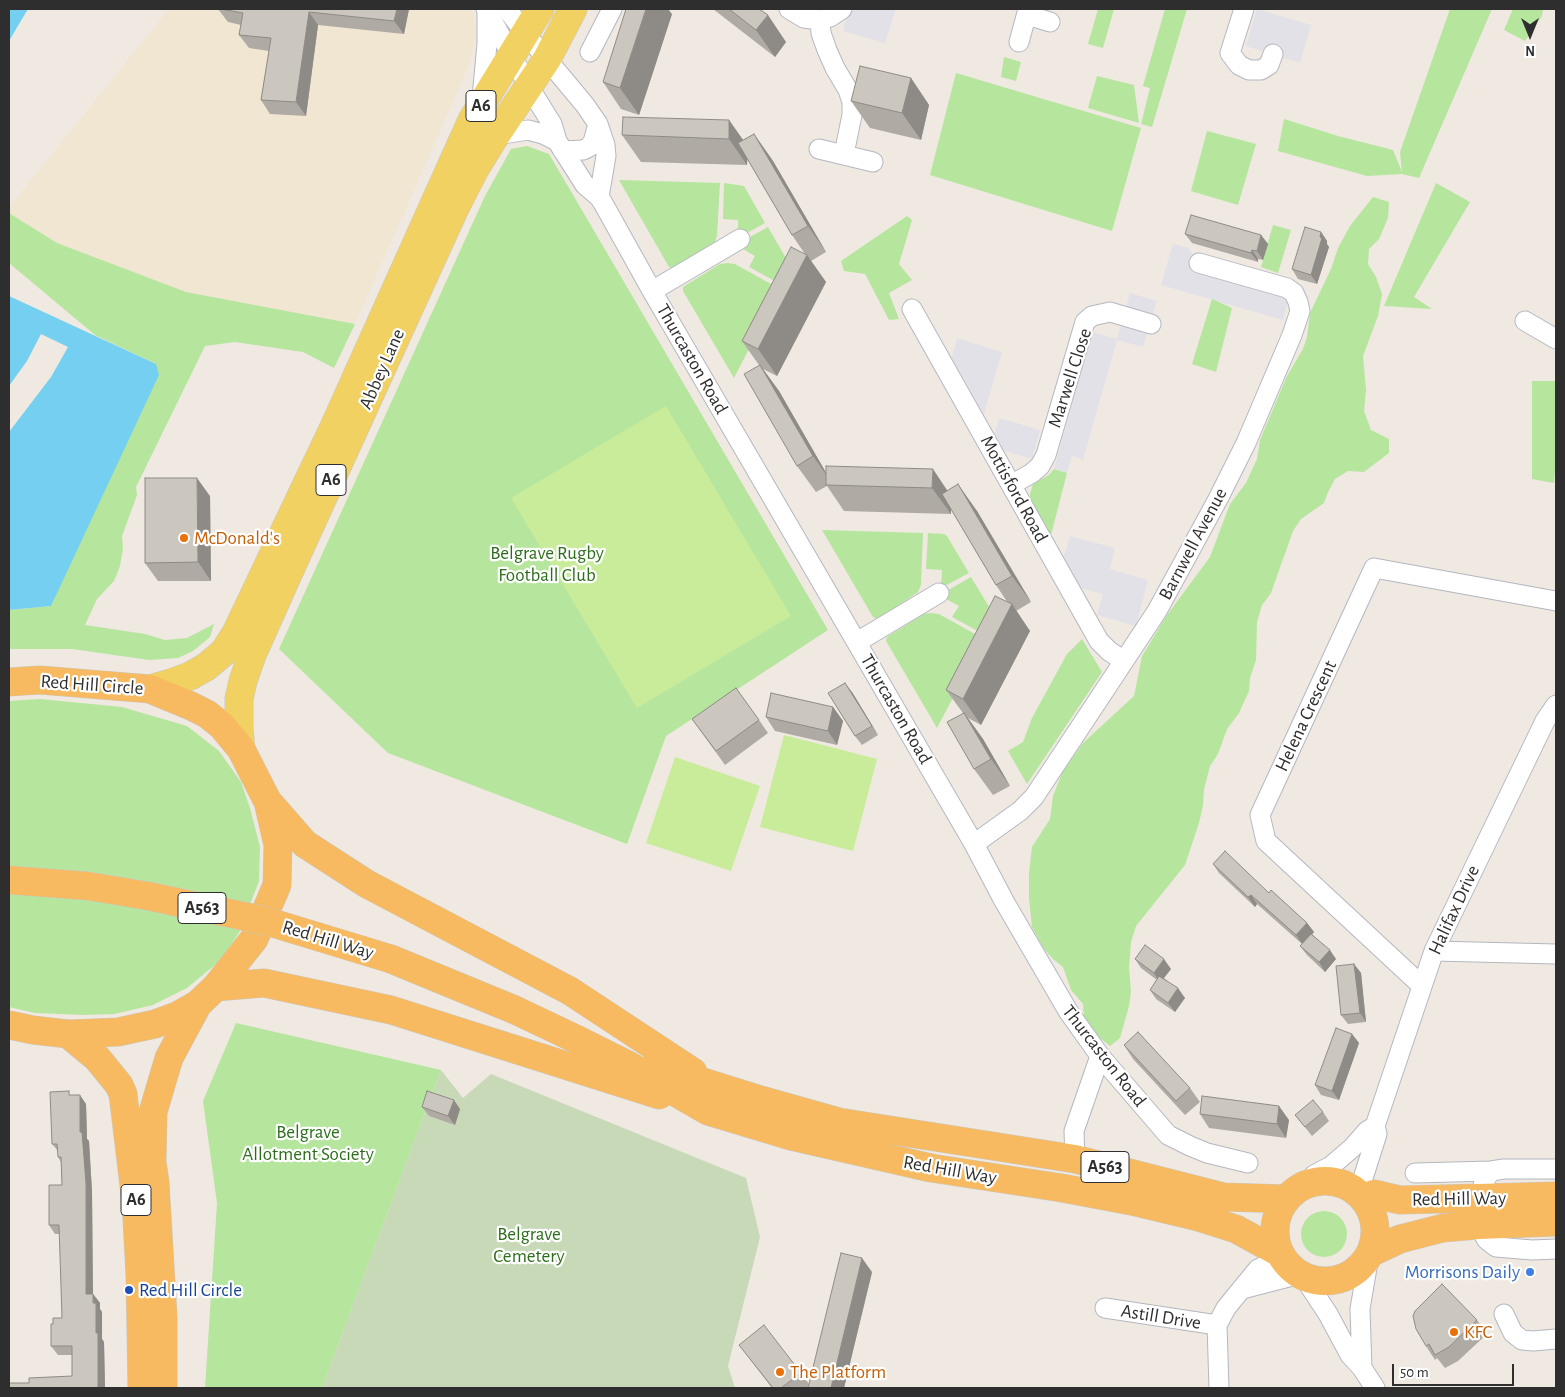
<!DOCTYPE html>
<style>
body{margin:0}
#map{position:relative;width:1565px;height:1397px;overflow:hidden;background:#efe9e1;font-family:"Alegreya Sans",sans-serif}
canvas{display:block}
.frame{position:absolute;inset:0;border:10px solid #2e2e2e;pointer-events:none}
.north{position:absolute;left:1505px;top:10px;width:50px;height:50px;-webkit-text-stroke:4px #fff;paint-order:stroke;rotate:180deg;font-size:14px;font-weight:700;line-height:20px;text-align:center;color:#2e2e2e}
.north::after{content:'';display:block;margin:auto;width:18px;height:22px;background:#2e2e2e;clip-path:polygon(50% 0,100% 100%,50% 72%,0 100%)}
.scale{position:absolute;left:1392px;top:1364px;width:122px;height:22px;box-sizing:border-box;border:2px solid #2e2e2e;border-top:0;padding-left:6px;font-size:15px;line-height:18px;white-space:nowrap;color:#2e2e2e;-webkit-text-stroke:4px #fff;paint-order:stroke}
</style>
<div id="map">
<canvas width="1565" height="1397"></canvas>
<div class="frame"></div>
<div class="north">N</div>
<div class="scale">50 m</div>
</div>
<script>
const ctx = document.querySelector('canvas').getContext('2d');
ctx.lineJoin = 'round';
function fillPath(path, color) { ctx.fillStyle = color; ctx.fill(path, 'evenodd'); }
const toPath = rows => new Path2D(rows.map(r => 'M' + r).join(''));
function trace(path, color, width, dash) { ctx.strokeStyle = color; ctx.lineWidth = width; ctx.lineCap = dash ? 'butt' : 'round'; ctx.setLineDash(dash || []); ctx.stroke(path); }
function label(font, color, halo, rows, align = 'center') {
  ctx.font = font + ' "Alegreya Sans",sans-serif'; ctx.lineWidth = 4.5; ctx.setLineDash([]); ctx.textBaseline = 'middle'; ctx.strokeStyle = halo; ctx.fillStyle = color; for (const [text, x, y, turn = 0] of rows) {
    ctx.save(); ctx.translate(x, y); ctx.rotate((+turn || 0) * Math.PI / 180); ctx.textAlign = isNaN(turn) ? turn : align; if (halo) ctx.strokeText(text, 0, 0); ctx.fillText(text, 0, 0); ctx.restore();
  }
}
fillPath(toPath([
 [854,9,896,9,885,43,843,31,846,18],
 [1257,9,1311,25,1300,63,1246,46],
 [1173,244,1189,248,1194,258,1191,269,1289,297,1283,320,1161,285],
 [1130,293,1157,301,1143,347,1117,340,1083,460,1072,456,1067,473,1054,469,1092,332,1117,339],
 [957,338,1002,352,984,414,952,358],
 [999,418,1040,430,1032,459,998,449,993,438],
 [1070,536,1115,548,1110,569,1148,580,1136,626,1097,615,1103,594,1080,588,1063,559]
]), '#e3e1e8');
fillPath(toPath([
 [169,9,472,9,476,31,470,63,355,324,186,292,57,243,9,213,9,207]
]), '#f0e6d1');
fillPath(toPath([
 [1098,9,1114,9,1103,48,1088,44],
 [1165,9,1187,9,1152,127,1141,124,1150,88,1143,86],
 [1450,9,1492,9,1419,178,1402,174,1367,176,1278,151,1284,119,1338,136,1393,150,1402,172,1400,152],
 [1513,9,1543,9,1542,16,1525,41,1504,30],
 [1004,57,1021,62,1016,81,1001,77],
 [956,73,1141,128,1112,231,930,175],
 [1097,76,1134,85,1139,123,1088,108],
 [1207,131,1256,144,1238,205,1191,191],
 [527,146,549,154,828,630,666,736,627,844,388,753,279,649,485,196,511,149],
 [619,180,720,183,717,235,715,242,674,269,669,267],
 [724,183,744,186,765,223,738,238,738,220,723,219],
 [1436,183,1470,202,1414,297,1432,309,1384,306],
 [1373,197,1389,202,1388,218,1379,239,1369,249,1368,264,1376,277,1382,294,1378,316,1363,356,1366,390,1364,411,1371,430,1389,439,1389,453,1364,472,1348,471,1335,479,1328,492,1324,503,1301,519,1293,531,1271,593,1262,605,1257,622,1256,660,1250,678,1249,691,1239,713,1227,729,1218,754,1210,766,1204,789,1203,805,1199,823,1185,865,1136,926,1131,942,1129,968,1131,991,1129,1006,1120,1038,1110,1046,1091,1031,1084,1017,1083,1004,1071,990,1063,967,1053,959,1044,949,1032,927,1029,898,1029,874,1032,847,1050,819,1053,796,1062,773,1083,743,1134,696,1142,656,1167,615,1210,557,1230,504,1246,483,1257,459,1260,440,1287,376,1303,349,1307,337,1310,313,1331,269,1338,248,1350,226],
 [9,213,57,243,186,292,355,324,334,368,303,352,235,342,205,346,136,487,137,495,122,536,123,548,120,566,114,581,97,599,85,625,145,634,165,640,187,638,214,624,210,637,193,651,178,658,149,660,72,649,9,649,9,610,51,606,156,364,95,335,9,263],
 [907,216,912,220,899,264,912,280,889,293,899,319,889,320,865,274,844,271,841,261],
 [1273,225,1291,230,1278,273,1261,267],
 [768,227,790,265,782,285,749,267,755,256,743,249,739,243],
 [728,263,735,264,780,289,734,378,683,291,683,287,720,264],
 [1212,299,1232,308,1216,372,1192,364],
 [1532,381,1556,381,1556,458,1554,483,1532,479],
 [1054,469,1067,473,1051,535,1030,499,1030,494,1033,484,1049,475],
 [822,530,923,533,921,585,918,592,878,619,873,617],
 [928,533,944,534,947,536,969,573,941,588,942,570,926,569],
 [971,577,994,615,985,635,952,617,959,606,946,599,943,593],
 [931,613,939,614,984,639,937,728,886,641,887,637,924,614],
 [1082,639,1102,672,1027,784,1008,751,1023,742,1032,718,1067,654],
 [40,699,122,707,187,726,219,751,241,782,250,808,260,847,259,881,240,931,221,960,187,988,153,1005,114,1014,84,1015,35,1013,9,1007,9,701],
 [236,1023,441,1070,322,1388,205,1388,217,1203,203,1101],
 '1301 1234a23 23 0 1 1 46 0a23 23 0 1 1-46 0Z'
]), '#b6e59e');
fillPath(toPath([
 [441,1070,463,1098,491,1074,746,1178,760,1237,728,1366,735,1388,322,1388]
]), '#c8d9b8');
fillPath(toPath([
 [666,406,791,616,637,708,511,498],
 [784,735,877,759,853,851,760,827],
 [675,757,760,786,731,871,646,843]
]), '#c9ec9a');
fillPath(toPath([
 [9,9,28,9,9,41],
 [9,296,156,364,159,375,51,606,9,610,9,432,51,377,68,347,41,334,27,361,9,386]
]), '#75cff0');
const minor = toPath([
 [486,9,529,87,552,124,557,141,585,185,599,197,603,203,652,291,974,844,1004,901,1068,1011,1100,1056,1168,1135,1190,1146,1207,1153,1248,1163],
 [507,9,525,33,585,105,598,124,605,145,606,156,599,197],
 [789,9,804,18,820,20,830,17,842,9],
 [1244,9,1230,53,1239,65,1249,70,1261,70,1269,65,1273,54],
 [1027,15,1050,22],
 [820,20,821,33,827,50,835,68,848,90,852,102,852,115,844,154],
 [1019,42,1028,9],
 [590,52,612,9],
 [482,98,487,44,487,13],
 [496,135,528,130,543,134,557,141],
 [819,149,873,162],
 [563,151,583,150,589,147,593,142,598,124],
 [652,291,740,239],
 [912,309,1099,641,1109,651,1124,661],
 [1525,321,1556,339],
 [1011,485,1032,473,1040,466,1046,455,1085,322,1092,316,1110,312,1151,324],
 [857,642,939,593],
 [974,844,1020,811,1034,797,1157,611,1218,499,1246,443,1292,335,1300,311,1298,302,1294,293,1287,288,1199,263],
 [1434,951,1556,954],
 [1421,985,1266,841,1260,815,1374,568,1556,601],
 [1075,1159,1074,1131,1100,1056],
 [1415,1173,1491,1171],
 [1310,1184,1314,1175,1331,1166,1352,1148,1367,1131,1375,1126],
 [1358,1194,1377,1134,1375,1126,1434,951,1545,721,1556,705],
 [1481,1198,1484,1181,1491,1171,1504,1169,1556,1169],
 [1478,1225,1487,1240,1496,1247,1532,1250,1556,1249],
 [1303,1276,1328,1314,1350,1355,1362,1368,1375,1388],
 [1242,1289,1300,1274],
 [1105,1308,1217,1325],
 [1504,1314,1513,1333,1522,1340,1533,1341,1556,1339],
 [1362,1368,1360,1309,1369,1256],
 [1219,1388,1217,1325,1226,1308,1258,1269,1283,1257]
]);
const primary = toPath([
 [150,689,171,683,190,676,206,667,224,652,236,633,334,427,472,120,540,9],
 [241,749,239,728,239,699,243,681,252,655,289,572,455,208,475,169,496,135,547,59,573,9]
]);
const trunk = toPath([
 [9,682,40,680,150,689,191,706,207,714,222,726,241,749,268,802,278,845,277,885,254,939,216,987,198,1004,177,1016,155,1024,118,1032,68,1034,33,1030,9,1025],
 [271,805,305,844,367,884,570,991,693,1072],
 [391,959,515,1010,576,1039,628,1065,708,1111,791,1136,931,1168,1062,1188,1131,1201,1198,1217,1236,1229,1280,1253],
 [216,987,264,983,391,1010,659,1095],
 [68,1034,97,1058,119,1085,123,1094,136,1202,140,1275,142,1388],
 [651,1069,678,1074,761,1100,839,1122,1075,1159,1224,1197,1287,1199],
 '1275 1231a50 50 0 1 1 100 0a50 50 0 1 1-100 0Z',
 [1363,1198,1374,1194,1400,1200,1556,1196],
 [1370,1253,1400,1239,1443,1228,1478,1225,1556,1222],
 [163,1388,163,1316,155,1182,152,1162,153,1112,169,1058,198,1004]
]);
trace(minor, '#b4b7c1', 21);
trace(primary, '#c9c9c9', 29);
trace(trunk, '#c9c9c9', 29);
trace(minor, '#fff', 19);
trace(primary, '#f2d163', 28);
trace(trunk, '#f8ba60', 28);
const trunkBridge = toPath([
 [9,880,88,886,148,896,266,921,391,959]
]);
trace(trunkBridge, '#c9c9c9', 29, []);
trace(trunkBridge, '#f8ba60', 28);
fillPath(toPath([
 [218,9,409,9,404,34,318,25,306,116,270,114,261,100,269,51,249,48,239,35,241,25,228,22],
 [713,9,759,9,786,42,775,57],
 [672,14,639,115,621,109,603,82],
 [911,78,929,105,921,140,870,128,851,101],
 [729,120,743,140,754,134,773,161,826,252,811,261,826,282,777,376,763,369,779,391,826,473,826,466,947,490,977,511,1031,602,1016,611,1030,631,981,725,968,718,983,739,1010,786,993,795,974,769,963,713,946,690,1008,603,996,585,951,509,951,514,844,511,827,486,816,492,797,466,759,365,742,341,805,254,792,235,747,158,747,165,641,162,622,135],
 [1321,232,1327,241,1327,244,1329,247,1317,284,1298,279,1292,269],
 [1185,234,1261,235,1268,244,1263,260,1258,259,1258,262,1192,243],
 [210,496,211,581,158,581,145,563],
 [852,692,878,735,862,745,855,736],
 [833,707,843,721,837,745,775,731,766,717],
 [692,719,759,720,768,733,725,765],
 [1213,864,1269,893,1307,923,1314,932,1312,934,1336,959,1325,972,1307,955,1300,946,1302,944,1257,904,1255,907,1219,873],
 [1135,959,1171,969,1164,978,1185,998,1175,1012,1156,999,1150,990,1157,980,1141,968],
 [1354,964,1361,973,1366,1022,1348,1024,1341,1015],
 [1352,1034,1359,1043,1339,1100,1321,1095,1315,1085],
 [1124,1045,1190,1088,1200,1102,1185,1115,1133,1059],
 [71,1095,86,1104,87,1139,89,1141,92,1192,93,1294,100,1303,100,1309,102,1312,102,1339,104,1342,105,1388,29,1383,72,1376,72,1355,58,1355,51,1346,53,1324,62,1318,60,1234,55,1234,49,1225,62,1185,61,1162,58,1157,58,1151,52,1144],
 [422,1107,460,1109,455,1125,429,1116],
 [1323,1112,1329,1121,1312,1136,1295,1115],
 [1200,1114,1289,1120,1286,1138,1209,1128],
 [872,1272,844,1388,772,1388,739,1345,801,1373,809,1384],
 [1477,1320,1487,1334,1458,1361,1445,1368,1437,1358,1435,1360,1426,1346]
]), '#afaba4');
fillPath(toPath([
 [397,9,409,9,404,34,394,21],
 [646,9,668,9,672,14,639,115,620,88],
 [309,12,318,25,306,116,296,102],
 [768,15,786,42,775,57,756,30],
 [911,78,929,105,921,140,902,113],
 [729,120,748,147,747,165,729,139],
 [754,134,773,161,826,252,808,226],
 [1321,232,1327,241,1327,244,1329,247,1317,284,1311,275],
 [1261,235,1268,244,1263,260,1257,251],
 [1252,250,1258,259,1258,262,1251,253],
 [807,255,826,282,777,376,758,349],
 [760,365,779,391,832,483,813,456],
 [933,469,951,496,951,514,932,488],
 [197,478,210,496,211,581,198,562],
 [958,484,977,511,1031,602,1012,576],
 [1012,604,1030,631,981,725,963,699],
 [845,683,852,692,878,735,872,726],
 [833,707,843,721,837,745,828,731],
 [964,713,983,739,1010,786,991,759],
 [1251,895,1257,904,1255,907,1248,897],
 [1307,923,1314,932,1303,945,1296,935],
 [1330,950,1336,959,1325,972,1319,962],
 [1164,959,1171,969,1160,983,1154,973],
 [1354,964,1361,973,1366,1022,1360,1013],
 [1178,988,1185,998,1175,1012,1168,1003],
 [1352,1034,1359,1043,1339,1100,1332,1091],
 [80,1095,86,1104,87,1139,89,1141,92,1192,93,1303,86,1294,80,1132],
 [454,1100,460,1109,455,1125,448,1116],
 [1279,1106,1289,1120,1286,1138,1277,1124],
 [862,1258,872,1272,844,1388,831,1388],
 [93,1294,100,1303,100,1309,102,1312,102,1339,104,1342,105,1388,98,1388]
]), '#8e8b86');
const building = toPath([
 [221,9,397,9,394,21,309,12,296,102,261,100,271,38,239,35,243,13,221,9],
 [626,9,646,9,620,88,603,82,626,9],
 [729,9,759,9,768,15,756,30,729,9],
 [860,66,911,78,902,113,851,101,860,66],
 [623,117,729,120,729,139,622,135,623,117],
 [754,134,808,226,792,235,738,143,754,134],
 [1191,215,1261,235,1257,251,1252,250,1251,253,1185,234,1191,215],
 [1305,227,1321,232,1320,237,1322,238,1311,275,1292,269,1305,227],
 [791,247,807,255,758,349,742,341,791,247],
 [760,365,813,456,797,466,744,374,760,365],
 [826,466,933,469,932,488,826,485,826,466],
 [145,478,197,478,198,562,145,563,145,478],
 [958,484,1012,576,996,585,942,494,958,484],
 [995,596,1012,604,963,699,946,690,995,596],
 [845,683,872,726,855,736,828,693,845,683],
 [736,688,759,720,716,751,692,719,736,688],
 [771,693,833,707,828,731,766,717,771,693],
 [964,713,991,759,974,769,947,722,964,713],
 [1225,851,1269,893,1271,890,1307,923,1296,935,1251,895,1248,897,1213,864,1225,851],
 [1311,934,1330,950,1319,962,1300,946,1311,934],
 [1145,945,1164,959,1154,973,1135,959,1145,945],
 [1354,964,1360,1013,1341,1015,1336,966,1354,964],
 [1159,976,1178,988,1168,1003,1150,990,1159,976],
 [1336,1028,1352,1034,1332,1091,1315,1085,1336,1028],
 [1138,1032,1190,1088,1176,1101,1124,1045,1138,1032],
 [69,1091,69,1095,80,1095,80,1132,82,1132,86,1183,86,1294,93,1294,93,1303,96,1303,96,1333,98,1333,98,1388,9,1388,9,1383,29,1383,29,1378,72,1376,72,1346,51,1346,51,1324,53,1324,53,1318,62,1318,59,1225,49,1225,49,1185,62,1185,61,1157,58,1157,57,1144,52,1144,50,1092,69,1091],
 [427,1091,454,1100,448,1116,422,1107,427,1091],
 [1202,1096,1279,1106,1277,1124,1200,1114,1202,1096],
 [1313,1100,1323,1112,1305,1127,1295,1115,1313,1100],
 [841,1253,862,1258,831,1388,808,1388,841,1253],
 [1442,1284,1477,1320,1449,1347,1435,1355,1429,1344,1426,1346,1416,1329,1413,1316,1415,1311,1442,1284],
 [764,1325,801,1373,781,1388,773,1388,739,1345,764,1325]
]);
fillPath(building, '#cbc7bf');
trace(building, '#8e8b86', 1);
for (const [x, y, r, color] of [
 [184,538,5,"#e8710a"],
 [1530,1272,5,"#3f7fe0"],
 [129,1290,5,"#1a4fb4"],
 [1454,1332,5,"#e8710a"],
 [780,1372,5,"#e8710a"]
]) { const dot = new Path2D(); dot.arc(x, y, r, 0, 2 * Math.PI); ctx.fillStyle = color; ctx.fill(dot); trace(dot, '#fff', 2); }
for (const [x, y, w] of [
 [481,106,30],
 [331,480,30],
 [202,908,48],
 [1105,1167,48],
 [136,1200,30]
]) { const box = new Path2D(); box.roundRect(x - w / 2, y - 15.5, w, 31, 4); ctx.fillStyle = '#fff'; ctx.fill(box); trace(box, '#2e2e2e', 1); }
label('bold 18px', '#2e2e2e', null, [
 ["A6",481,106],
 ["A6",331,480],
 ["A563",202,908],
 ["A563",1105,1167],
 ["A6",136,1200]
]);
label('19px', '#2e2e2e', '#fff', [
 ["Thurcaston Road",692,359,60],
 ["Abbey Lane",382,369,-66],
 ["Marwell Close",1070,378,-72],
 ["Mottisford Road",1014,489,61],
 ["Barnwell Avenue",1193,544,-62],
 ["Red Hill Circle",92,685,4],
 ["Thurcaston Road",896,709,60],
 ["Helena Crescent",1306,716,-65],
 ["Halifax Drive",1454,910,-65],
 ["Red Hill Way",328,940,17],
 ["Thurcaston Road",1104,1056,52],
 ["Red Hill Way",950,1170,10],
 ["Red Hill Way",1459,1199,-1],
 ["Astill Drive",1161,1317,9]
]);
label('19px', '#c56008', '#fff', [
 ["McDonald's",194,538],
 ["KFC",1464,1332],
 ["The Platform",790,1372]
], 'left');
label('19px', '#2c6e1b', '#fff', [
 ["Belgrave Rugby",547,553],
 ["Football Club",547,575],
 ["Belgrave",308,1132],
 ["Allotment Society",308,1154],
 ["Belgrave",529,1234],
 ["Cemetery",529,1256]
]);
label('19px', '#366cbe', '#fff', [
 ["Morrisons Daily",1520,1272]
], 'right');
label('19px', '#164399', '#fff', [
 ["Red Hill Circle",139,1290]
], 'left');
</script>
